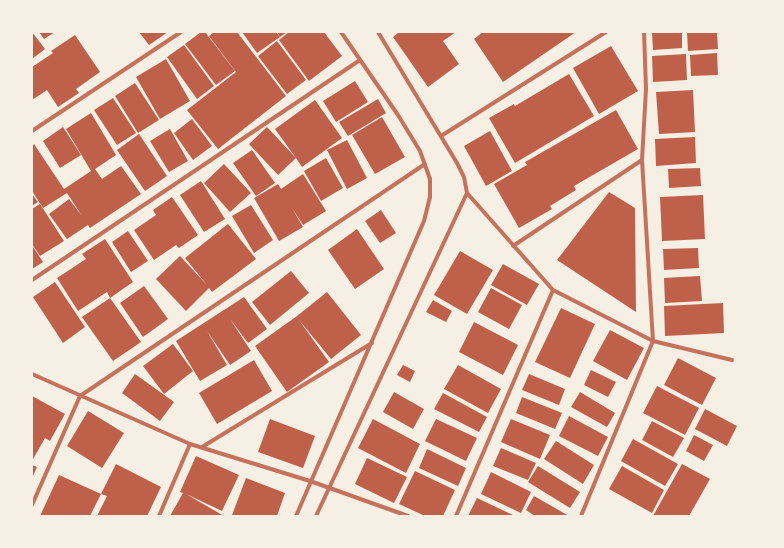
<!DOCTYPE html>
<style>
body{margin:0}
#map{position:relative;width:784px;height:548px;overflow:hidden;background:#f6efe4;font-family:"Asap Condensed",sans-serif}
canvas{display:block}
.frame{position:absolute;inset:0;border:33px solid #f6efe4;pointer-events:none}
</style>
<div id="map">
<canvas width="784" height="548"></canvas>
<div class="frame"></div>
</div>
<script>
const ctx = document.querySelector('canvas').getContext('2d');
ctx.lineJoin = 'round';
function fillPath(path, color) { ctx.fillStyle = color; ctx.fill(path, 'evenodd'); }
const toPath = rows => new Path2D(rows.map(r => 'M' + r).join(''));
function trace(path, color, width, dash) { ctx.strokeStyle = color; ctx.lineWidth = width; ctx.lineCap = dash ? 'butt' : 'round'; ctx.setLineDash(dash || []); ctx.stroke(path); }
fillPath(toPath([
 [32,32,45,49,32,59],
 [39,32,55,32,44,39],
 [139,32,168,32,149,45],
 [201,32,205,32,235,71,216,85,185,44],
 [214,32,237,32,286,96,218,149,187,110,236,72,209,36],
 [242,32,276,32,280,37,257,53],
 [277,32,287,32,280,37],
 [289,32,324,32,342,56,309,81,279,40],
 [399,32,456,32,443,41,459,64,428,87,393,37],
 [483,32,576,32,503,82,474,39],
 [652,32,682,32,682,48,653,50],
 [687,32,717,32,718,49,688,51],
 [75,35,100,72,76,89,79,93,58,107,47,90,32,100,32,71,33,70,32,67,53,53,51,51],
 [277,41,306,80,287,94,258,56],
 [184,45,214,86,197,99,167,57],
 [611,46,638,91,599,114,573,68],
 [717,53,718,75,691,76,690,55],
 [686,54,687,80,653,82,652,56],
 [166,59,190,101,160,119,136,77],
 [569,74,594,116,515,163,489,118,514,104,515,106],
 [355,81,368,102,336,122,323,101],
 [135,83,159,120,138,133,115,96],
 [693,90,695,132,659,134,656,92],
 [113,98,136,133,117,145,94,110],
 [378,99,386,113,348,136,339,122],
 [315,100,342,138,302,167,296,158,278,175,249,144,267,127,296,158,275,129],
 [616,110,638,149,574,186,576,190,550,206,552,209,519,228,494,184,527,165,525,162],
 [91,113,116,155,95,169,102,179,121,166,141,194,90,228,88,225,67,239,49,214,69,199,82,216,67,193,43,208,32,191,32,146,34,144,64,189,91,171,66,129],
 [382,117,405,157,375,174,352,135],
 [192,119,212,146,193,160,174,133],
 [63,127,81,155,60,168,43,141],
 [170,129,188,161,169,172,150,141],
 [490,131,512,171,486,186,464,146],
 [139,134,167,176,145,191,117,150],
 [695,137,696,163,656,166,655,139],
 [347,140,367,178,347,189,327,150],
 [252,150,275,183,256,196,233,163],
 [326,158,343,188,321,201,304,171],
 [224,164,251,193,230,212,204,183],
 [700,168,701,186,669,188,668,169],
 [303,174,326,211,303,225,292,208,303,227,279,241,254,198,278,184,281,189],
 [201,181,225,219,204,232,180,195],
 [609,192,635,208,636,312,557,260],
 [32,194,38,202,32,206],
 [703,195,705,239,662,241,660,197],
 [172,197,198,235,179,248,176,245,154,260,134,230,156,215,153,210],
 [40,204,64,241,40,256,32,244,32,209],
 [251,205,273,240,254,253,232,216],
 [381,210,396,233,380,243,365,221],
 [228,224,256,259,212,292,209,288,186,311,156,279,180,256,207,285,185,258],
 [357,229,384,269,355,289,328,250],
 [128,231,148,261,131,272,112,242],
 [105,239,133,282,110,298,107,292,78,311,57,278,86,259,82,254],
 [32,245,43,262,32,269],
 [698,248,699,268,664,270,663,249],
 [460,251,493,270,467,314,434,295],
 [503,264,539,284,527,305,491,285],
 [291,271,309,293,270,325,252,302],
 [700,276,702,301,665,303,664,278],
 [55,282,85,327,63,343,33,297],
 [144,286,168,319,143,337,120,303],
 [491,288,522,305,509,329,478,312],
 [327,292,361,335,331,359,299,320,329,362,287,392,255,346,297,316],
 [244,297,267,329,248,343,230,319,251,351,230,365,207,331,227,365,200,381,176,341],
 [110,298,141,342,113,361,82,317],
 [433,300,452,311,446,322,426,312],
 [723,303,724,333,665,336,664,306],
 [561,308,595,324,570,378,535,362],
 [474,322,518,345,503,375,459,352],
 [610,330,644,348,627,380,593,361],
 [173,344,193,371,164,394,143,366],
 [678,358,716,378,702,405,664,385],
 [254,360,272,391,217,424,199,393],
 [403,365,415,371,410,382,397,375],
 [458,365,501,389,488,413,444,389],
 [591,370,616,382,608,397,584,385],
 [135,374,174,402,160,421,122,393],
 [529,374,565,389,559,405,522,390],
 [657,386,699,408,685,435,643,413],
 [394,392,424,409,413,429,383,412],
 [580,392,615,413,607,427,571,407],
 [443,393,487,417,479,432,434,409],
 [32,396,65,414,50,441,45,438,32,461],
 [522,397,562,413,555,429,516,413],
 [705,409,737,426,727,446,695,429],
 [88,411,124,433,102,468,67,446],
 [569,416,608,437,598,456,559,436],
 [270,419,315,436,303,468,258,452],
 [373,419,420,444,406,473,358,448],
 [436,419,477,438,466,461,425,441],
 [511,419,550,435,540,459,501,442],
 [652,421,684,438,673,457,642,440],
 [694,435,713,445,704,461,686,451],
 [633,439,678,464,665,486,621,461],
 [556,441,594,465,583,484,544,459],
 [501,448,536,463,528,480,493,466],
 [427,449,466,468,458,486,419,468],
 [196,456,239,475,222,511,186,494,224,516,170,516,183,493,180,492],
 [367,458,407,477,394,503,355,484],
 [116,464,161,487,147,516,97,516,107,496,101,494],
 [682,464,710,479,689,516,653,516],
 [32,465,37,467,32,478],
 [538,466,580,492,570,508,528,482],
 [622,466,664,490,652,513,609,489],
 [415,471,455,490,443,516,425,516,399,504],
 [491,472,531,492,521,513,481,494],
 [59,475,101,494,90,516,40,516],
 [246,478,285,493,277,516,232,515],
 [534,496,569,516,535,516,526,510],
 [477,498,515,516,468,516]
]), '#bf614a');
trace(toPath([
 [32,131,181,32],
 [441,136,606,32],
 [467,193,553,290,653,341,642,160,646,89,644,32],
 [513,246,642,160],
 [32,280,360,60],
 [32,374,190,444,310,481,408,516],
 [202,447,372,343],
 [32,505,80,396,425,164],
 [159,516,190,444],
 [296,516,424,221,430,197,430,179,420,151,398,115,341,32],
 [316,516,467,193,464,177,457,163,378,32],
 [456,516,553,290],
 [581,516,653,341,732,360]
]), '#c5725c', 4);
</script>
